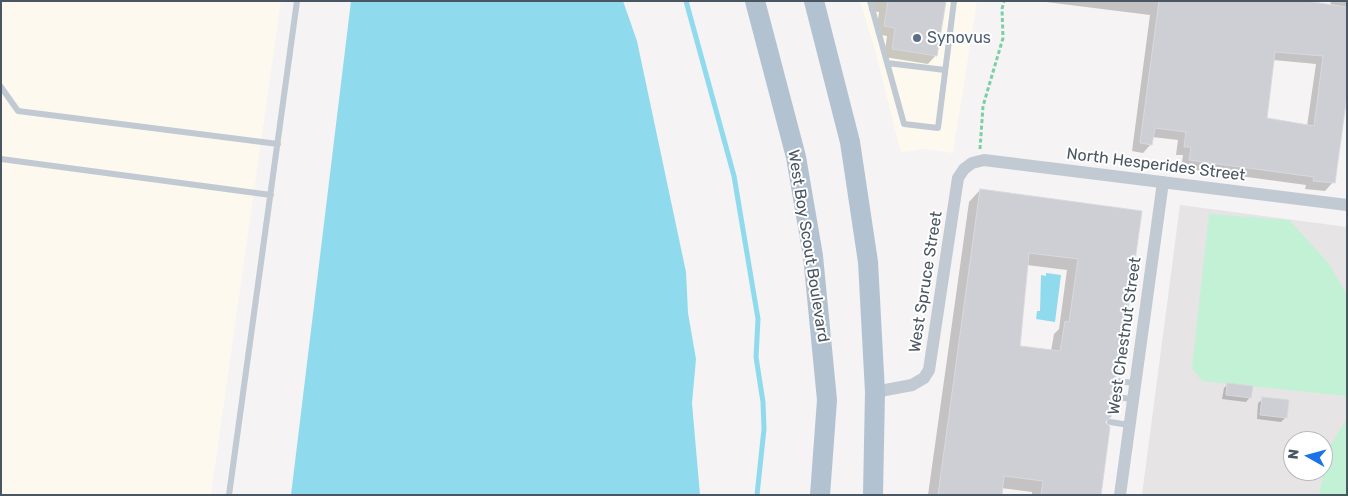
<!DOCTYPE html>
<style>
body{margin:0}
#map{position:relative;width:1348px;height:496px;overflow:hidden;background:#f5f3f3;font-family:Rubik,sans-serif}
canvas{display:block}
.frame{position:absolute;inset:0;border:2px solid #4a5661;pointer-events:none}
.north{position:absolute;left:1283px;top:431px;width:50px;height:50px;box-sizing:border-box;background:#fff;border:1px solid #b7bbc0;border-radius:50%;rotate:277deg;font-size:14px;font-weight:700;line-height:20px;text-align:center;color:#4a5661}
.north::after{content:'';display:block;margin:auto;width:18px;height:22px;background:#1a73e8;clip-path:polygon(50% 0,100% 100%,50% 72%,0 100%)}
</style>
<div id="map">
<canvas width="1348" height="496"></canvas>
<div class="frame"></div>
<div class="north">N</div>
</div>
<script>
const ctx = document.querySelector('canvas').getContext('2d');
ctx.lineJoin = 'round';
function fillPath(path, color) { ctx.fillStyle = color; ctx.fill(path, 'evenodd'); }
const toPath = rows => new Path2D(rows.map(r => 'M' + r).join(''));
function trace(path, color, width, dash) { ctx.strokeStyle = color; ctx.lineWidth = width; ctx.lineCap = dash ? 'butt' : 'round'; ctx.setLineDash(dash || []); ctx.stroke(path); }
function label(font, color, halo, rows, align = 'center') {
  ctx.font = font + ' Rubik,sans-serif'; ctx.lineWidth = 4; ctx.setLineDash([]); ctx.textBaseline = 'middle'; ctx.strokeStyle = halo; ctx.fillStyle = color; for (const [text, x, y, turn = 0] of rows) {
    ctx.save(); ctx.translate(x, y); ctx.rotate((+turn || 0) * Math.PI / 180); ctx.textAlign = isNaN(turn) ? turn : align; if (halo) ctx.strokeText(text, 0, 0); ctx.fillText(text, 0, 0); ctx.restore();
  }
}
fillPath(toPath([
 [1,1,281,1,211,495,1,495],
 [860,1,977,1,953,153,922,149,901,153,875,50]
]), '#fdf9ef');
fillPath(toPath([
 [1180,205,1347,227,1347,495,1142,495],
 [1293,441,1323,441,1323,471,1293,471]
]), '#e6e4e5');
fillPath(toPath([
 [1209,214,1289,220,1329,264,1347,295,1347,396,1202,381,1192,368],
 [1347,419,1347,495,1319,495,1329,448]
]), '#c3f1d5');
fillPath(toPath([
 [351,1,623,1,637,41,686,272,688,313,696,359,692,403,700,495,291,495],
 [1046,273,1061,275,1055,322,1036,319,1037,311,1040,311,1041,275,1046,276]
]), '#90daee');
fillPath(toPath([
 [870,1,944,1,936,55,928,64,884,57,887,36,876,34,879,12,869,11],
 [1038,1,1297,1,1330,6,1331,1,1347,1,1347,86,1333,182,1325,191,1305,189,1306,185,1181,168,1183,155,1176,155,1178,140,1152,137,1151,144,1143,153,1132,151,1150,15],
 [1273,60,1316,64,1307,126,1265,119],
 [980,190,1140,212,1120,359,1116,375,1110,381,1104,422,1100,495,1032,495,1032,492,1001,488,1001,495,928,495,969,202],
 [1027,265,1067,270,1059,329,1054,334,1051,351,1018,347],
 [1228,384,1250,397,1246,402,1222,399,1224,388],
 [1263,399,1285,418,1281,422,1257,419,1258,403]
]), '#0003');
trace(toPath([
 [686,1,734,176,758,319,756,357,763,402,764,429,757,495]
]), '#90daee', 5);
const building = toPath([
 [888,1,946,1,937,56,892,49,895,28,884,26,888,1],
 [1159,1,1306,1,1347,7,1347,95,1335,183,1313,181,1314,177,1189,160,1191,147,1184,147,1186,132,1155,128,1152,145,1140,143,1159,1],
 [1275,52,1323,56,1314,126,1267,118,1275,52],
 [980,189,1142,211,1121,360,1119,359,1117,376,1111,380,1115,386,1115,392,1109,396,1113,402,1111,417,1105,422,1110,427,1101,495,1041,495,1043,481,1004,476,1002,495,938,495,980,189],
 [1029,253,1078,259,1069,322,1065,321,1060,351,1020,346,1029,253],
 [1227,383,1253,386,1251,398,1226,395,1227,383],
 [1262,397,1289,400,1287,418,1260,415,1262,397]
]);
fillPath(building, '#cdcfd5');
trace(building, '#d7d9de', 1);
trace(toPath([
 [980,149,983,106,1003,38,1002,9,1004,1]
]), '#7ad0a6', 3, [4, 2.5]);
trace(toPath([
 [870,1,904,124,938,128,954,1],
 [887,63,945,70],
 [1,87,18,111,278,144],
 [1,159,271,195],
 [1116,381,1135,383],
 [1114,397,1133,399],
 [1110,422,1129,425],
 [229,495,297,1]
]), '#c1cad2', 6);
trace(toPath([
 [875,392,912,385,924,378,929,370,958,178,964,169,972,163,984,160,1347,205],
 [1120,495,1163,182]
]), '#c1cad2', 12);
trace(toPath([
 [755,1,796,157,813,256,827,400,820,495],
 [814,1,850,142,868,262,875,392,873,495]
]), '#b3c2d1', 20);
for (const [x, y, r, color] of [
 [917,38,5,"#5c6f8a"]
]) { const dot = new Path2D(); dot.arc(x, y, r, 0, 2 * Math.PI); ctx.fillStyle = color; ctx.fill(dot); trace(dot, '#fff', 2); }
label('16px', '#4e5e75', '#fff', [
 ["Synovus",927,38]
], 'left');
label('16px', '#4a5661', '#fff', [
 ["North Hesperides Street",1156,165,7],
 ["West Boy Scout Boulevard",808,246,81],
 ["West Spruce Street",926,282,-81],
 ["West Chestnut Street",1125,336,-82]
]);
</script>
